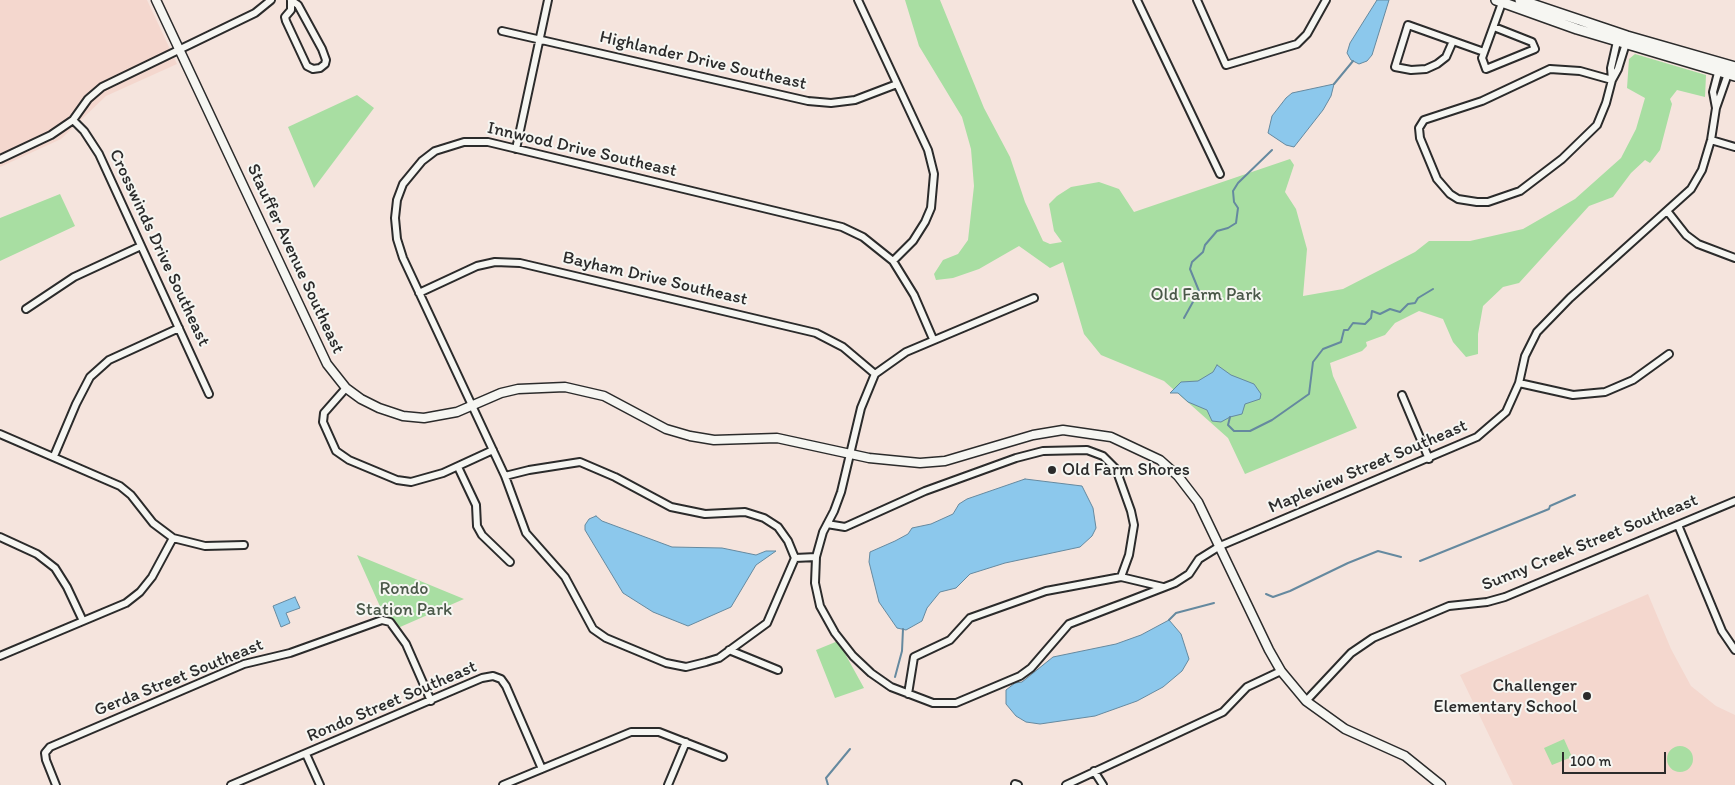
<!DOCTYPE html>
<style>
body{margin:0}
#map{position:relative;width:1735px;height:785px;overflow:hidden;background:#f5e4dd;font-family:Itim,sans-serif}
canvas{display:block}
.scale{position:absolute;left:1562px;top:752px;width:104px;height:22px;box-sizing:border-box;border:2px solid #2b2b2b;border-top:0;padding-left:6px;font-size:15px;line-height:18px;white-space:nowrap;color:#2b2b2b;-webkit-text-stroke:4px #f6f6f2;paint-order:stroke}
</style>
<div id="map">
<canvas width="1735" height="785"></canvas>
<div class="scale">100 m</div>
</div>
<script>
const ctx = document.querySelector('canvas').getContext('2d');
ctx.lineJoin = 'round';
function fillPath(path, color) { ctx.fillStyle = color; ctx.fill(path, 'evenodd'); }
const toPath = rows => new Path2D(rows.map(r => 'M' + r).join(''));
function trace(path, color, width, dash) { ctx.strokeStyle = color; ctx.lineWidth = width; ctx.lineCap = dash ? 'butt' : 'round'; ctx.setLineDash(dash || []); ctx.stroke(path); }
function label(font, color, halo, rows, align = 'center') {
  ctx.font = font + ' Itim,sans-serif'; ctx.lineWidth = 4; ctx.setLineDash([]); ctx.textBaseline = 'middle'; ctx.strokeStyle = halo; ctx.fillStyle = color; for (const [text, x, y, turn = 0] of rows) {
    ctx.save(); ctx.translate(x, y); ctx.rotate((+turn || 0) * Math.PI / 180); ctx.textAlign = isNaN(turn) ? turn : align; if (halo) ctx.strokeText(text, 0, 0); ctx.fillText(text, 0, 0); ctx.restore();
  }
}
fillPath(toPath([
 [0,0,147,0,177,64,106,96,61,139,0,167],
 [1648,594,1671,649,1691,686,1716,706,1735,715,1735,785,1513,785,1460,675]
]), '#f4d7ce');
fillPath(toPath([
 [905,0,940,0,984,108,1010,157,1025,202,1043,241,1050,244,1062,242,1054,231,1049,204,1057,196,1071,187,1099,182,1119,189,1134,212,1290,159,1294,165,1285,192,1296,209,1307,249,1303,296,1343,289,1415,252,1429,241,1470,241,1523,229,1575,199,1621,158,1636,129,1645,98,1627,88,1629,59,1635,54,1706,75,1705,97,1677,90,1670,99,1672,104,1660,150,1650,163,1645,160,1631,173,1613,197,1589,206,1519,283,1503,287,1483,306,1478,334,1478,354,1466,357,1453,342,1443,319,1419,311,1395,323,1385,335,1366,342,1367,346,1362,351,1330,363,1333,376,1357,428,1245,474,1228,438,1164,381,1101,355,1084,334,1063,262,1050,268,1019,246,979,269,953,278,936,280,934,274,943,260,958,254,968,240,974,186,971,149,962,117,919,46],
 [357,95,374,108,314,188,288,127],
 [60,194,75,226,0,261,0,218],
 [357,555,464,599,391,631],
 [838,641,864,688,835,698,816,650],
 [1564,739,1572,757,1552,765,1544,748],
 '1667 759a13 13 0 1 1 26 0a13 13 0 1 1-26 0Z'
]), '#a8dea2');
const water = toPath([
 [1377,0,1389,0,1372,55,1367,61,1359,64,1351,60,1347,53,1350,43,1377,0],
 [1334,84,1331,96,1323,110,1294,147,1286,145,1268,133,1272,116,1286,98,1292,93,1334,84],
 [1217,365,1231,375,1254,384,1261,394,1260,399,1245,404,1242,414,1230,417,1221,422,1212,421,1207,410,1188,402,1178,393,1170,393,1181,382,1198,381,1213,372,1217,365],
 [1025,479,1082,486,1093,508,1096,528,1092,536,1080,547,1005,563,970,574,956,588,940,592,927,608,922,621,906,630,897,628,879,602,869,562,870,552,895,541,908,534,912,528,931,524,953,514,959,504,967,499,1025,479],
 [596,516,602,521,672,547,722,548,756,555,766,551,776,551,756,565,731,607,688,626,653,612,623,593,585,530,585,525,589,519,596,516],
 [295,597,300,608,286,613,290,623,281,627,273,606,295,597],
 [1169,620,1181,634,1189,659,1182,671,1163,687,1137,701,1095,716,1040,724,1026,722,1016,716,1006,704,1006,690,1015,683,1022,682,1053,657,1116,644,1141,635,1169,620]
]);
fillPath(water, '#8cc8ec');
trace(water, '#65899f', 1);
trace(toPath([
 [1334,84,1353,61],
 [1184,318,1199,291,1190,269,1192,262,1203,252,1205,245,1217,231,1228,228,1236,223,1238,208,1234,202,1233,191,1238,183,1272,150],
 [1230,417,1228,425,1234,431,1250,431,1272,420,1309,394,1313,362,1323,349,1341,342,1344,330,1348,330,1353,323,1365,324,1371,318,1372,311,1380,314,1390,309,1400,312,1408,304,1415,303,1418,298,1433,289],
 [1420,561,1549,509,1550,506,1575,495],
 [1266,594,1273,597,1290,591,1348,563,1378,551,1401,557],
 [1169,620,1176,613,1214,603],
 [895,677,902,651,903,629],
 [828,785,826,778,850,749]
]), '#65899f', 2);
const minor = toPath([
 [291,0,298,5,322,49,326,60,325,64,320,68,313,69,307,66,286,21,285,17,291,10,291,0],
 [858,0,928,150,934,174,931,208,925,222,913,241,893,261],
 [1137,0,1220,174],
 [1197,0,1226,65,1297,44,1307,34,1326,0],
 [1494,27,1532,42,1535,49,1486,69,1482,58,1503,0],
 [502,31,808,101,831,103,855,100,897,84],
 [1618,37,1611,68,1612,80,1618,69,1627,40],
 [1453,41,1446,57,1437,64,1426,69,1411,70,1395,67,1408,25,1453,41,1484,52],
 [1550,69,1580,71,1612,80,1606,103,1597,125,1562,159,1520,191,1488,202,1477,202,1458,199,1450,194,1437,179,1420,138,1419,128,1424,120,1482,101,1550,69],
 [1719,69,1713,92,1716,108,1729,71],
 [73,120,84,131,99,154,209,394],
 [1711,140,1735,147],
 [516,149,548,0],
 [0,159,51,135,73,120,88,99,102,87,255,13,271,0],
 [1668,212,1686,235,1698,244,1735,258],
 [419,293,477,266,495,262,520,263,816,333,843,347,875,374],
 [1034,298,906,352,875,374,861,408,841,492,834,511,823,532,816,557,815,583,820,606,835,633,853,656,871,673,891,687,933,703,956,703,1020,676,1031,668,1069,624,1175,583,1189,574,1199,559,1220,546,1477,437,1506,412,1519,383,1525,356,1537,332,1570,298,1691,189,1702,170,1711,140,1716,108],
 [26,309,74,277,141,246],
 [1519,383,1573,395,1605,392,1633,380,1669,354],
 [346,388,324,413,323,422,336,451,349,460,397,480,411,482,443,473,493,450],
 [1402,395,1429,459],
 [0,434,120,486,131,495,153,523,173,538,205,546,244,545],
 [54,456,76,404,90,377,109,360,179,328],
 [458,467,476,505,477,526,482,535,510,562],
 [505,476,529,470,580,462,615,477,671,507,705,514,745,512,764,518,778,527,788,541,795,558],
 [827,524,845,527,925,491,1016,458,1043,451,1087,450,1103,456,1116,469,1131,511,1134,525,1129,555,1121,577],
 [1678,525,1722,631,1735,650],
 [0,537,37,554,55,568,67,587,83,621],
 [795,558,767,623,719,658,706,662,686,667,666,663,606,638,593,629,565,577,526,533,505,476,403,258,397,239,395,218,397,200,403,184,422,161,435,151,464,142,488,142,842,227,863,237,893,261,914,295,933,339],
 [795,558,816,557],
 [729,650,778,670],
 [0,656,126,603,140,592,152,577,173,538],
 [908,694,914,657,950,640,970,618,1046,591,1121,577,1163,587],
 [1306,701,1351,653,1373,638,1449,606,1487,602,1505,597,1735,501],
 [306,754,320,785],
 [1094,771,1103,785],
 [1015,784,1018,785],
 [56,785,46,760,45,753,50,747,244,664,290,653,382,620,390,622,406,644,431,701],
 [231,785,482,678,493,676,501,679,506,686,542,769],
 [503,785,631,732,659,732,723,757],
 [668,785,686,742],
 [1066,785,1223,712,1247,687,1281,671]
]);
const tertiary = toPath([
 [156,0,327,364,346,388,361,399,379,408,403,416,424,418,457,412,501,393,518,389,565,387,604,396,666,429,690,436,714,440,777,438,869,458,920,463,945,461,1033,435,1063,430,1111,437,1160,460,1178,476,1198,502,1269,650,1281,671,1306,701,1345,729,1405,756,1441,785]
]);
const secondary = toPath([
 [1496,0,1577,29,1735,76],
 [1520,0,1627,36,1735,67]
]);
trace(minor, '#2b2b2b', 10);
trace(tertiary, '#2b2b2b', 11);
trace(secondary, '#2b2b2b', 12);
trace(minor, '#f6f6f2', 6);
trace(tertiary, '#f6f6f2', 8);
trace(secondary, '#f6f6f2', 9);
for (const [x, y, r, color] of [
 [1052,470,5,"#2b2b2b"],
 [1587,696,5,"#2b2b2b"]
]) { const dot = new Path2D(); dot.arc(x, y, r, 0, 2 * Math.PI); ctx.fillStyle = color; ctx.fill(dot); trace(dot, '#f6f6f2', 2); }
label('18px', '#2b2b2b', '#f6f6f2', [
 ["Highlander Drive Southeast",703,61,13],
 ["Innwood Drive Southeast",582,150,13],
 ["Crosswinds Drive Southeast",159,248,65],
 ["Stauffer Avenue Southeast",295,259,65],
 ["Bayham Drive Southeast",655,279,13],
 ["Mapleview Street Southeast",1368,467,-23],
 ["Sunny Creek Street Southeast",1590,543,-22],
 ["Gerda Street Southeast",179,678,-22],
 ["Rondo Street Southeast",392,702,-23]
]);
label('18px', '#4a5849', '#f6f6f2', [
 ["Old Farm Park",1206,295],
 ["Rondo",404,589],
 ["Station Park",404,610]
]);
label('18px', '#2b2b2b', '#f6f6f2', [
 ["Old Farm Shores",1062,470],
 ["Challenger",1577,686,"right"],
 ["Elementary School",1577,707,"right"]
], 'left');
</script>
